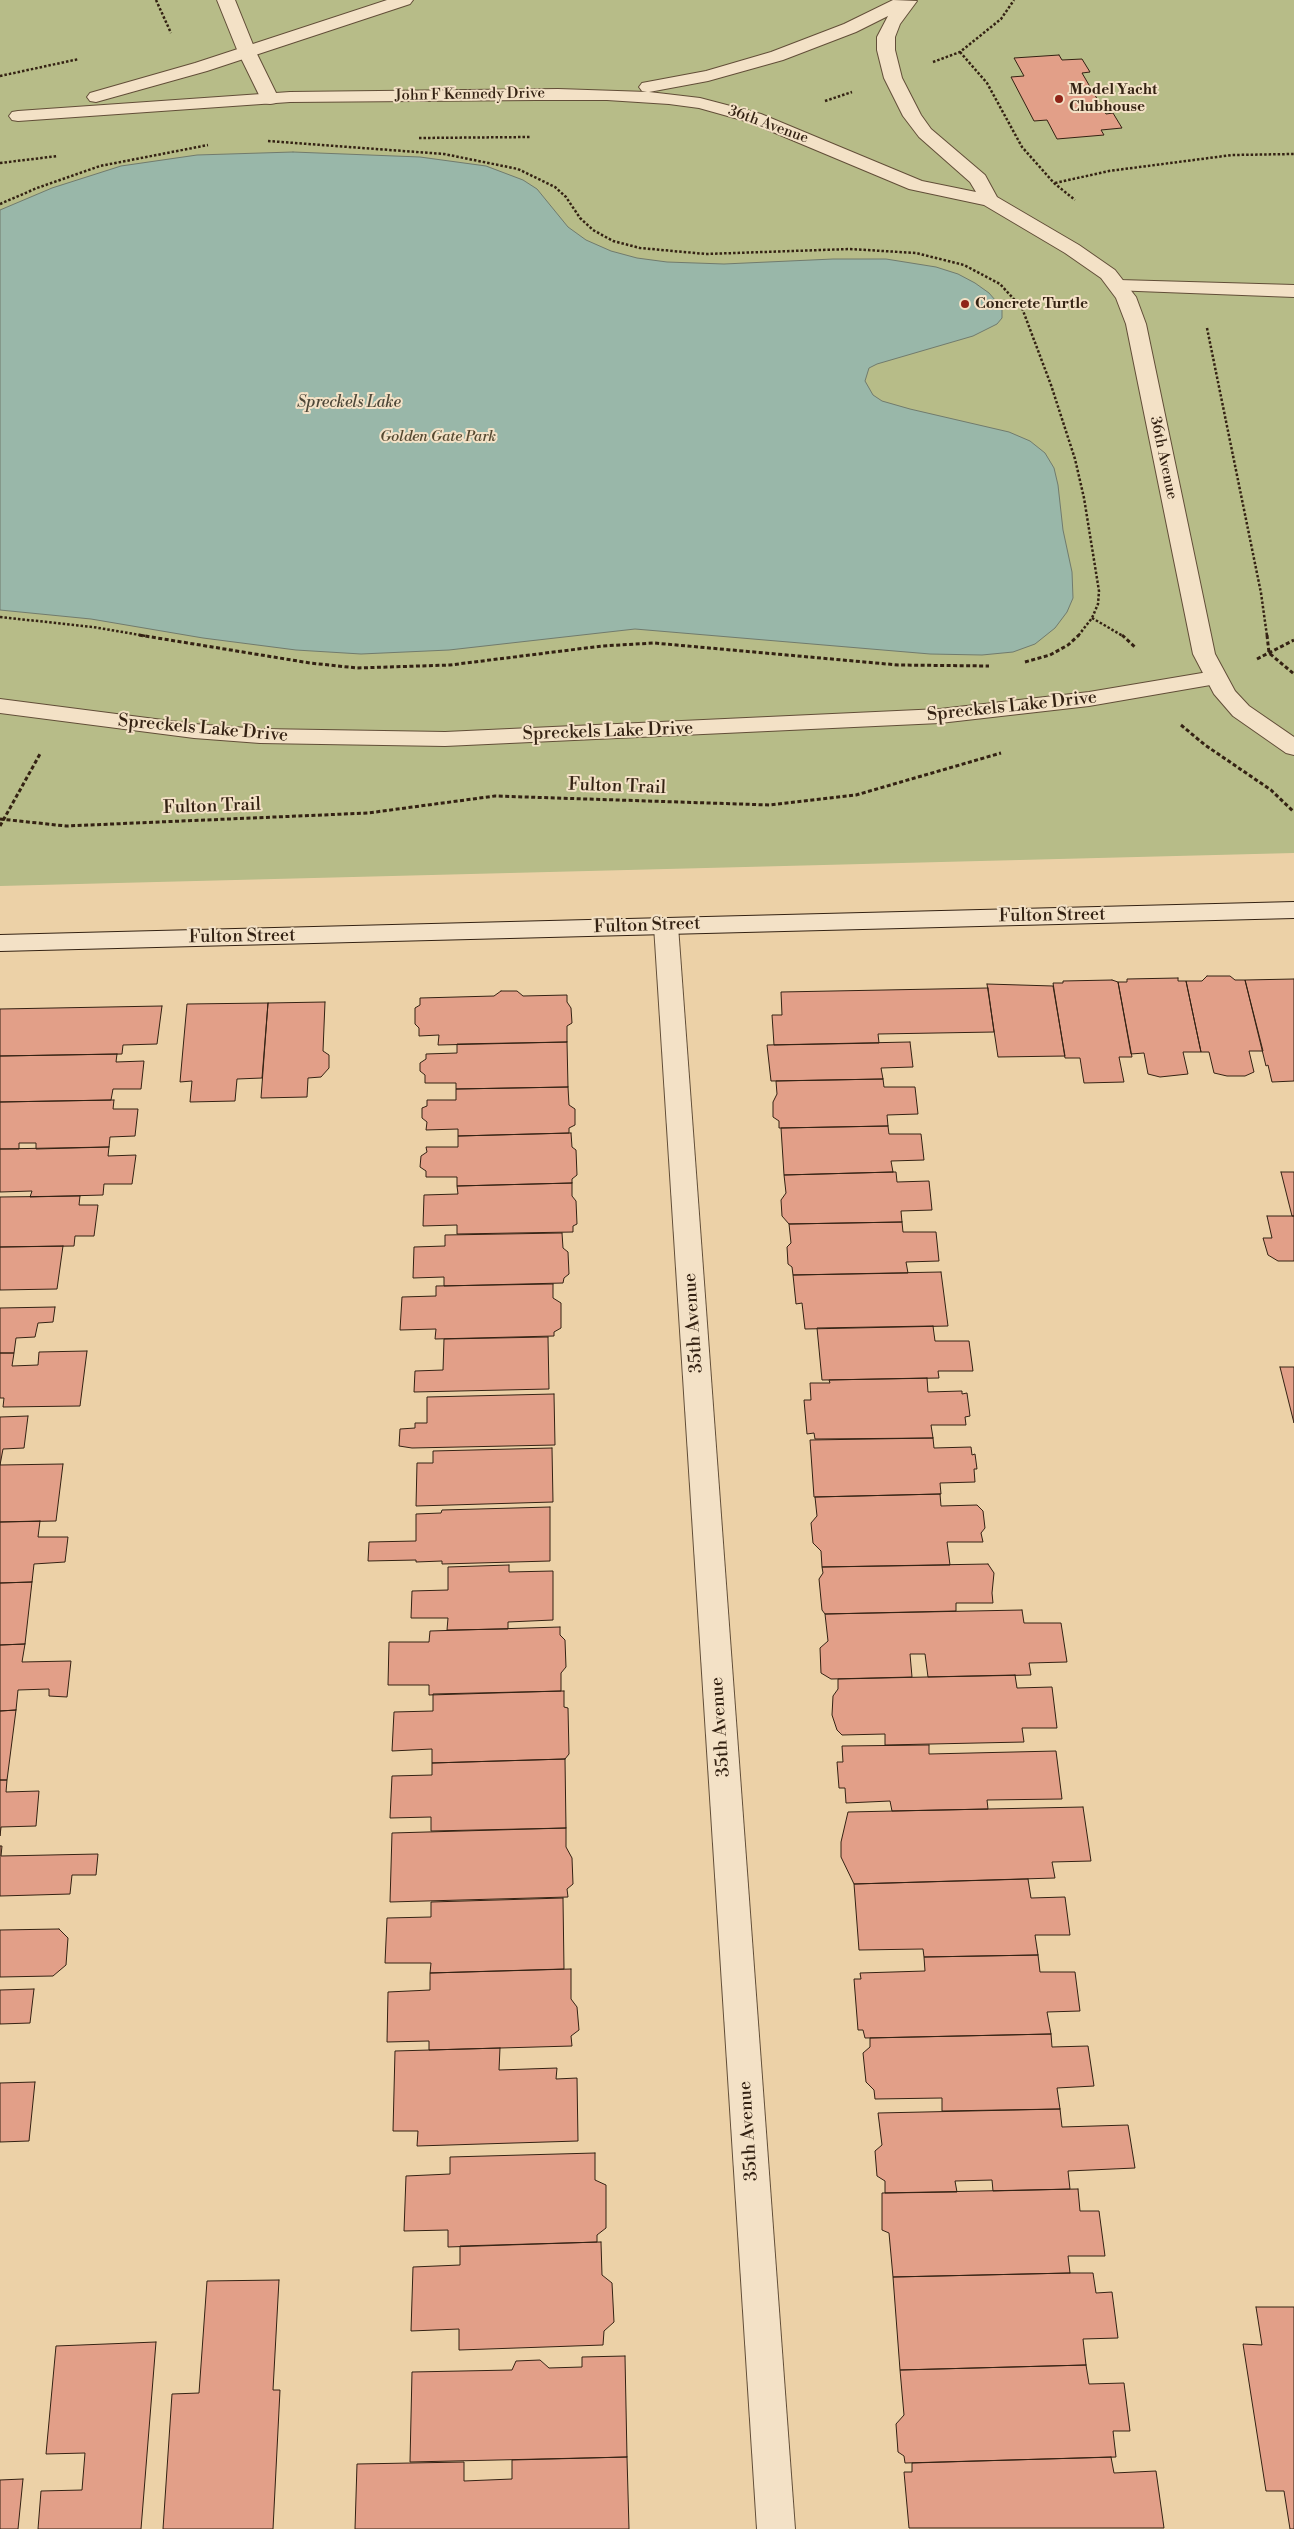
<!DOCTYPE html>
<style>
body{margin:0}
canvas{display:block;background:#ecd1a7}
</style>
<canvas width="1294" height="2529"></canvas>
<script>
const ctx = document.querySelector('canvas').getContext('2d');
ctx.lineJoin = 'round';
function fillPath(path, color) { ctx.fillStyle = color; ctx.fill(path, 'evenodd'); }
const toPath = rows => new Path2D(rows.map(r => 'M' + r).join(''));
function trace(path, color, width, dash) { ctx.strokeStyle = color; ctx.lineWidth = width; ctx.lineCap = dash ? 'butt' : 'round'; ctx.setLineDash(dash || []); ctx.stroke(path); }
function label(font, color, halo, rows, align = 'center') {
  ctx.font = font + ' "Libre Bodoni",serif'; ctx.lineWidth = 4; ctx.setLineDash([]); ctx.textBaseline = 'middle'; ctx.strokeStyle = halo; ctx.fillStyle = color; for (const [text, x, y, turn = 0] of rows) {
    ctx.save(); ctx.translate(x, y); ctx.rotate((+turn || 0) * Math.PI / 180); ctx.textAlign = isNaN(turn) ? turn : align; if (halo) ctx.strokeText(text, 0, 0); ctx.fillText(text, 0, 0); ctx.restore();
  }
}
fillPath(toPath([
 [0,0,1294,0,1294,853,0,886]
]), '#b7bc88');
const water = toPath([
 [293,152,420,157,486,166,523,180,537,189,568,227,586,240,611,251,637,258,667,262,724,264,833,259,886,259,936,267,958,274,975,283,989,293,1002,308,1002,318,997,324,973,336,877,364,869,368,865,381,873,395,882,401,910,409,1009,432,1030,441,1045,453,1054,468,1058,485,1063,530,1072,572,1073,598,1067,612,1055,628,1035,644,1013,652,982,655,930,654,635,629,449,650,361,654,296,650,203,638,91,619,0,610,0,210,52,188,121,166,197,155,293,152]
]);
fillPath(water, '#99b7a9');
trace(water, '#717b6d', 1);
const building = toPath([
 [1059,55,1062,60,1082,59,1090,72,1082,73,1106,114,1113,113,1122,128,1101,130,1104,135,1057,139,1047,120,1034,121,1011,77,1024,76,1014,58,1059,55],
 [1207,976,1230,976,1235,980,1245,980,1263,1051,1249,1051,1254,1072,1245,1076,1227,1076,1214,1073,1209,1052,1201,1052,1186,981,1202,981,1207,976],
 [1178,978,1178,981,1186,981,1201,1052,1183,1052,1188,1074,1160,1077,1148,1074,1144,1053,1131,1054,1118,982,1127,982,1127,979,1178,978],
 [1294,979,1294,1081,1272,1082,1268,1065,1266,1066,1245,980,1294,979],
 [1112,980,1118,982,1132,1057,1119,1057,1124,1082,1084,1083,1080,1058,1065,1058,1053,983,1063,983,1063,981,1112,980],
 [987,984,1053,986,1065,1056,998,1057,987,984],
 [988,988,994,1032,878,1034,879,1043,774,1045,772,1015,782,1015,781,992,988,988],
 [501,991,517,991,523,996,567,995,567,1002,571,1008,572,1023,567,1026,567,1042,438,1045,439,1035,419,1036,419,1028,415,1024,415,1008,420,1005,420,998,494,996,501,991],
 [325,1002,323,1051,329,1055,329,1068,321,1077,308,1078,307,1097,261,1098,268,1003,325,1002],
 [268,1003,262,1078,237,1079,235,1101,190,1102,192,1081,180,1082,187,1004,268,1003],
 [162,1006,157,1044,123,1045,122,1054,0,1056,0,1009,162,1006],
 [567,1042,568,1087,456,1089,456,1083,425,1083,425,1075,420,1071,420,1063,426,1059,426,1054,457,1053,457,1044,567,1042],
 [910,1042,913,1067,881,1068,883,1079,771,1081,767,1045,910,1042],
 [117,1054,116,1062,144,1061,141,1089,113,1089,111,1100,0,1102,0,1056,117,1054],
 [883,1079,884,1087,915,1087,918,1114,887,1115,888,1126,779,1128,779,1121,773,1117,773,1102,777,1094,776,1081,883,1079],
 [568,1087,569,1105,575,1109,575,1125,569,1128,569,1133,458,1136,458,1129,426,1130,427,1122,422,1118,422,1108,427,1106,427,1100,456,1100,456,1089,568,1087],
 [114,1100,113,1109,138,1109,135,1136,110,1137,109,1147,36,1149,36,1143,19,1143,19,1149,0,1149,0,1102,114,1100],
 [888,1126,889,1134,921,1134,924,1160,891,1161,893,1172,784,1175,781,1128,888,1126],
 [571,1133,572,1147,576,1150,577,1175,572,1179,572,1183,457,1186,457,1177,426,1177,426,1171,420,1167,421,1156,427,1152,426,1147,458,1147,458,1136,571,1133],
 [109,1147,108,1156,136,1155,132,1184,104,1184,103,1195,30,1197,32,1191,0,1192,0,1149,109,1147],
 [893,1172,896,1172,897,1182,929,1181,932,1210,901,1211,902,1222,789,1224,782,1216,781,1200,786,1193,784,1175,893,1172],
 [1281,1172,1294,1172,1294,1216,1292,1216,1281,1172],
 [572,1183,572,1196,576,1201,577,1224,573,1226,573,1232,457,1234,457,1225,423,1226,424,1195,458,1194,457,1186,572,1183],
 [80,1196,79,1205,98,1205,94,1236,75,1236,74,1246,0,1247,0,1197,80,1196],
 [1267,1216,1294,1216,1294,1261,1278,1261,1268,1255,1263,1238,1272,1238,1267,1216],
 [902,1222,903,1232,936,1232,939,1261,906,1262,908,1273,793,1275,792,1267,788,1264,787,1247,791,1243,789,1224,902,1222],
 [562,1233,563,1248,568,1252,569,1274,564,1278,563,1283,444,1286,444,1277,413,1278,414,1247,445,1246,445,1235,562,1233],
 [63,1246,57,1289,0,1290,0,1247,63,1246],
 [941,1272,948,1326,805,1329,802,1303,796,1304,793,1275,941,1272],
 [553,1284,553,1298,561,1303,561,1328,554,1332,554,1336,435,1339,436,1329,400,1330,402,1297,436,1296,436,1286,553,1284],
 [55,1307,53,1322,38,1323,35,1337,16,1338,14,1353,0,1353,0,1308,55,1307],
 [933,1326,935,1341,969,1341,973,1371,938,1371,939,1378,822,1380,817,1328,933,1326],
 [548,1337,549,1389,414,1392,415,1371,443,1370,444,1339,548,1337],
 [87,1351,80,1406,3,1407,4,1398,0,1398,0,1353,14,1353,12,1366,38,1365,39,1352,87,1351],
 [1280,1367,1294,1367,1294,1423,1280,1367],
 [927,1378,928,1392,962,1391,962,1394,967,1393,970,1416,965,1417,966,1425,931,1425,933,1438,815,1439,814,1433,807,1434,804,1400,811,1400,810,1383,830,1383,829,1380,927,1378],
 [554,1394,555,1445,412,1448,399,1446,400,1429,415,1428,415,1423,427,1423,427,1397,554,1394],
 [28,1416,24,1448,3,1449,0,1465,0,1417,28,1416],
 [933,1438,934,1448,971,1447,972,1455,975,1454,977,1469,974,1469,975,1482,940,1483,941,1494,814,1497,810,1440,933,1438],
 [552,1448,553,1502,416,1506,417,1463,433,1463,433,1451,552,1448],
 [63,1464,56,1521,0,1522,0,1465,63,1464],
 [940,1494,941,1506,977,1505,983,1511,985,1528,981,1533,983,1542,947,1542,950,1565,822,1567,821,1551,813,1543,811,1523,817,1516,815,1497,940,1494],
 [550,1507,550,1561,442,1564,442,1561,416,1562,416,1560,368,1561,369,1542,416,1541,416,1514,441,1513,442,1510,550,1507],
 [40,1521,38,1537,68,1537,65,1562,34,1564,32,1582,0,1583,0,1522,40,1521],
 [988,1564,994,1573,992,1593,993,1603,956,1603,956,1611,825,1614,822,1610,819,1579,823,1573,822,1567,988,1564],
 [509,1565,509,1572,553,1571,553,1620,508,1622,508,1629,447,1630,448,1618,411,1618,412,1591,448,1590,448,1567,509,1565],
 [32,1582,25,1644,0,1645,0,1583,32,1582],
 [1022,1610,1024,1623,1061,1623,1067,1662,1029,1663,1031,1675,928,1677,925,1654,910,1654,912,1677,831,1679,821,1673,820,1648,828,1641,825,1614,1022,1610],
 [560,1627,560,1635,565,1640,566,1667,561,1673,561,1691,429,1695,429,1685,388,1685,389,1642,429,1642,430,1631,560,1627],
 [25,1644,22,1662,71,1661,67,1697,49,1696,49,1689,18,1690,16,1710,0,1711,0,1645,25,1644],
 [1015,1675,1017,1688,1052,1687,1057,1728,1022,1728,1024,1742,885,1745,885,1734,842,1735,837,1730,832,1715,833,1696,838,1689,838,1679,1015,1675],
 [564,1691,564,1707,568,1708,569,1754,565,1759,432,1763,432,1749,392,1751,394,1712,433,1711,433,1694,564,1691],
 [16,1710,7,1780,0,1780,0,1711,16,1710],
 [929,1745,929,1754,1056,1751,1062,1799,987,1800,988,1809,892,1811,890,1801,846,1803,845,1788,839,1788,837,1762,843,1762,842,1746,929,1745],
 [565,1759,566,1828,431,1831,431,1817,390,1818,392,1776,432,1775,432,1763,565,1759],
 [0,1780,7,1780,6,1792,39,1791,36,1826,1,1827,0,1836,0,1780],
 [1083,1807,1091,1861,1052,1862,1055,1878,854,1884,841,1857,841,1842,848,1812,1083,1807],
 [566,1828,566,1847,572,1858,573,1884,567,1889,568,1897,390,1902,392,1833,566,1828],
 [0,1846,2,1846,1,1856,98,1854,96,1875,72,1875,70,1894,0,1896,0,1846],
 [1028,1879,1031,1898,1065,1897,1070,1935,1035,1935,1038,1955,924,1957,923,1949,859,1950,854,1884,1028,1879],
 [563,1898,564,1969,430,1973,431,1963,385,1963,387,1918,431,1917,431,1902,563,1898],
 [59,1929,68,1938,66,1965,53,1976,0,1977,0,1930,59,1929],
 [1038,1955,1040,1972,1075,1972,1080,2011,1047,2012,1051,2034,865,2038,863,2030,858,2030,854,1979,861,1979,860,1973,925,1971,924,1957,1038,1955],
 [571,1969,571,1999,577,2007,579,2030,571,2036,572,2046,429,2050,429,2041,387,2042,388,1992,430,1990,430,1973,571,1969],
 [34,1989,30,2023,0,2024,0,1990,34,1989],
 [1051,2034,1052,2047,1088,2046,1094,2086,1057,2088,1060,2109,942,2111,942,2098,875,2099,874,2090,866,2082,863,2053,870,2047,870,2038,1051,2034],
 [500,2048,499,2070,557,2068,556,2079,577,2078,578,2141,417,2146,418,2131,393,2131,395,2051,500,2048],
 [35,2082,29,2141,0,2142,0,2083,35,2082],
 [1060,2109,1062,2127,1128,2125,1135,2168,1068,2171,1070,2189,993,2191,992,2180,955,2181,957,2192,885,2193,885,2181,877,2176,875,2151,882,2145,878,2113,1060,2109],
 [595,2153,595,2180,606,2185,606,2228,597,2235,597,2242,448,2247,448,2230,404,2231,406,2176,450,2174,450,2157,595,2153],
 [1078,2189,1080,2211,1099,2211,1105,2256,1068,2256,1070,2273,893,2277,889,2233,882,2230,882,2193,1078,2189],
 [601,2242,602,2275,612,2283,614,2322,604,2331,603,2345,459,2350,459,2329,411,2331,413,2267,460,2265,460,2246,601,2242],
 [1070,2273,1093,2273,1096,2293,1112,2292,1118,2338,1083,2339,1086,2365,900,2370,893,2277,1070,2273],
 [279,2280,273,2390,280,2390,273,2529,163,2529,172,2394,199,2393,207,2281,279,2280],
 [1256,2307,1294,2307,1294,2529,1290,2529,1284,2491,1266,2491,1243,2344,1262,2345,1256,2307],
 [156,2342,141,2529,38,2529,41,2491,82,2490,85,2453,46,2454,56,2346,156,2342],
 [625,2356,627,2457,410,2462,412,2372,512,2370,516,2361,540,2360,549,2368,582,2367,582,2357,625,2356],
 [1086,2365,1089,2384,1124,2383,1130,2431,1113,2431,1116,2457,905,2463,904,2456,898,2452,896,2424,904,2415,900,2370,1086,2365],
 [627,2457,629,2529,355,2529,357,2464,464,2462,464,2481,512,2479,512,2460,627,2457],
 [1111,2457,1114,2473,1156,2471,1164,2528,909,2528,904,2472,912,2472,912,2463,1111,2457],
 [23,2479,18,2529,0,2529,0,2480,23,2479]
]);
fillPath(building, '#e29f88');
trace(building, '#342213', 1);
const service = toPath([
 [217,0,235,0,256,52,279,99,276,103,270,104,264,103,261,99,238,52,217,0],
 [1119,280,1294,285,1294,297,1112,290,1109,286,1112,282,1119,280],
 [1214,671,1222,673,1225,678,1222,683,1089,706,940,723,445,746,260,743,194,738,0,713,0,699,194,724,260,729,445,732,940,709,1089,692,1214,671]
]);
const minor = toPath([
 [666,918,675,920,678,926,795,2529,757,2529,654,926,657,920,666,918]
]);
const tertiary = toPath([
 [387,0,413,0,410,4,207,71,96,102,90,101,87,97,90,93,195,63,387,0],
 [893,0,917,1,900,24,895,37,895,50,902,78,921,115,931,129,985,175,997,197,1079,245,1115,270,1136,297,1146,324,1215,654,1235,691,1249,706,1294,737,1294,755,1286,753,1233,716,1214,694,1193,654,1126,324,1116,298,1101,278,1065,253,984,205,909,189,749,122,699,108,669,104,607,100,536,100,290,102,18,121,12,120,9,116,12,112,18,111,290,92,558,89,647,92,642,91,639,87,642,83,706,71,771,52,844,24,893,0],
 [888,16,877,37,877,50,884,78,903,116,919,137,970,182,976,192,922,181,761,114,700,98,649,92,708,81,783,60,856,32,888,16]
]);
const secondary = toPath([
 [1294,902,1294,918,0,951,0,935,1294,902]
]);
trace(service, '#624e38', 2);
trace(minor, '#624e38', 2);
trace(tertiary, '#624e38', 2);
trace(secondary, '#342213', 2);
trace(toPath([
 [156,0,171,33],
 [960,52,987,83,1022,147,1054,183,1075,200],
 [933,62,960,52,1001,19,1014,0],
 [0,76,79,59],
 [825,101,852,92],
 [419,138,530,137],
 [268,141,444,154,518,169,555,187,566,197,580,218,593,230,613,241,640,248,706,254,850,249,916,253,964,265,1000,284,1022,308,1051,385,1075,459,1084,498,1099,591,1098,604,1092,618,1078,636],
 [0,163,58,156],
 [1055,183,1109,171,1232,155,1294,154],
 [0,204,37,188,100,166,208,145],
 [1207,328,1261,593,1267,636],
 [0,617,93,627,146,636],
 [1092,618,1123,636]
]), '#342213', 2.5, [2.5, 2]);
trace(toPath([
 [139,635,310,663,357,668,450,665,602,646,654,643,898,665,989,666],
 [1122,635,1136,648],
 [1267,635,1269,653,1294,674],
 [1257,659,1294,640],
 [1025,662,1050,655,1068,645,1079,635],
 [1181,725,1205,745,1271,790,1294,812],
 [0,819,66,826,368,813,495,796,770,805,856,795,1001,753],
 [0,826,40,754]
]), '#342213', 3, [4, 2.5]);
fillPath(service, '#f3e1c6');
fillPath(minor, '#f3e1c6');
fillPath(tertiary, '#f3e1c6');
fillPath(secondary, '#f3e1c6');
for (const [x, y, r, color] of [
 [1059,99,5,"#8f2418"],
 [965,304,5,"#8f2418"]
]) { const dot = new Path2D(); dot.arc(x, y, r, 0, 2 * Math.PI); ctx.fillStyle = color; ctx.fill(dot); trace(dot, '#f3e1c6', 2); }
label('bold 15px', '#342213', '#f3e1c6', [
 ["Model Yacht",1069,90],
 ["Clubhouse",1069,107],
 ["Concrete Turtle",975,304]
], 'left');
label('15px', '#342213', '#f3e1c6', [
 ["John F Kennedy Drive",470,95,-1],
 ["36th Avenue",768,125,20],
 ["36th Avenue",1163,458,78]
]);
label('italic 15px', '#554830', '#f3e1c6', [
 ["Golden Gate Park",438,437]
]);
label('italic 16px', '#4d4738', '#f3e1c6', [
 ["Spreckels Lake",349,403]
]);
label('18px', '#342213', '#f3e1c6', [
 ["Spreckels Lake Drive",1012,707,-6],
 ["Spreckels Lake Drive",203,729,5],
 ["Spreckels Lake Drive",608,732,-2],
 ["Fulton Trail",617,787,2],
 ["Fulton Trail",212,807,-2],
 ["Fulton Street",1052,916,-1],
 ["Fulton Street",647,926,-2],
 ["Fulton Street",242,937,-1],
 ["35th Avenue",694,1323,-94],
 ["35th Avenue",721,1727,-94],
 ["35th Avenue",749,2131,-94]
]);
</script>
